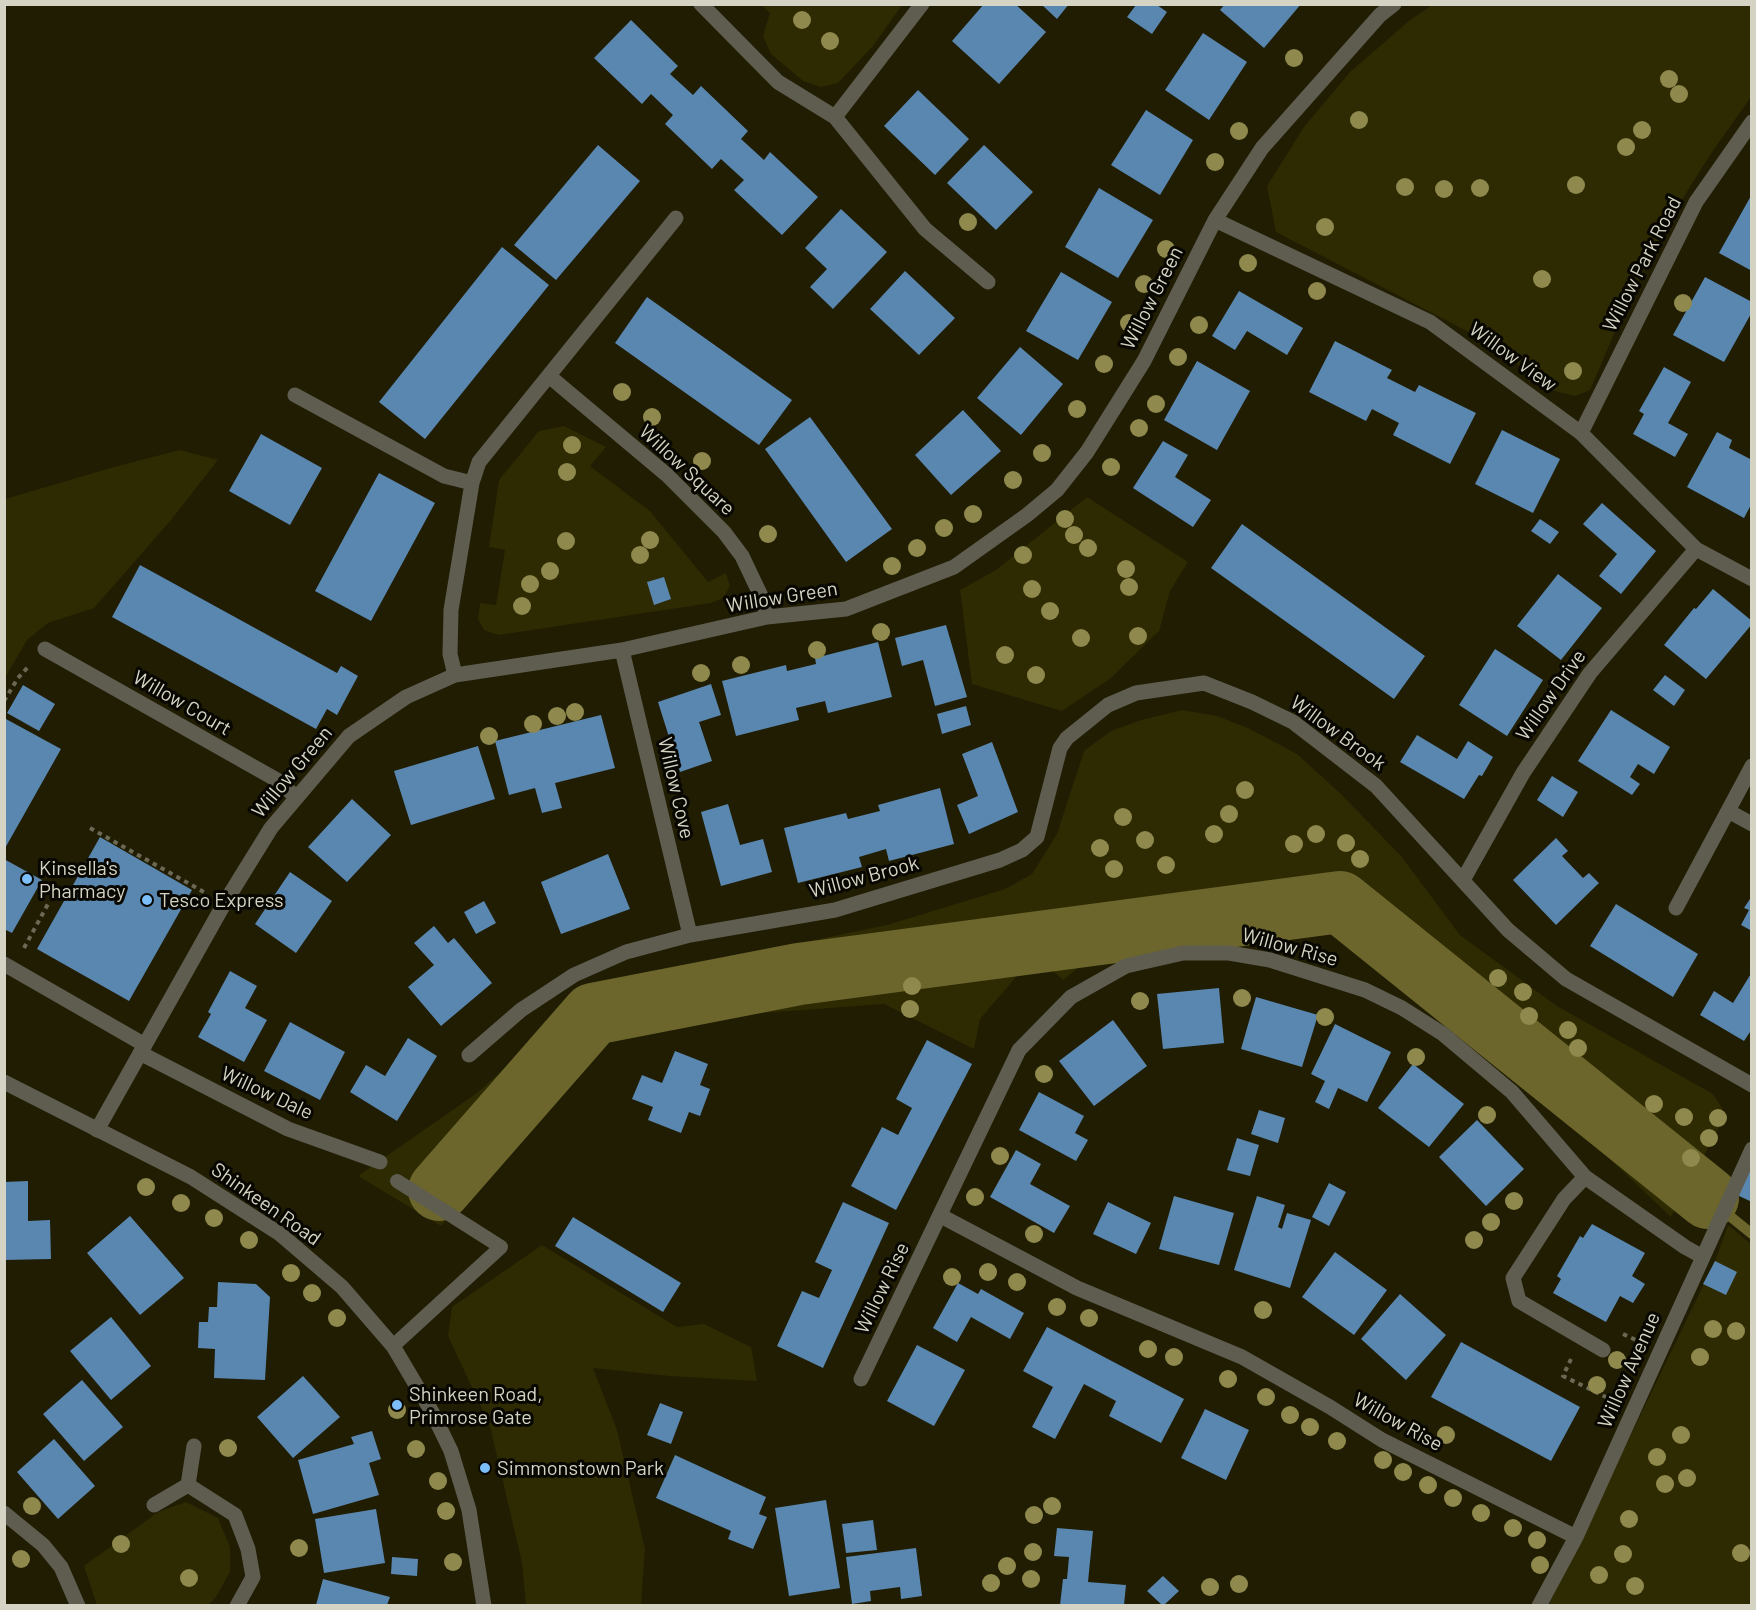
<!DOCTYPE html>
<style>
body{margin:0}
#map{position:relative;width:1756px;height:1610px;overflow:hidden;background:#201d03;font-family:Barlow,sans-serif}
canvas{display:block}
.frame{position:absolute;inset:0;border:6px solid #d5d4c4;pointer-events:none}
</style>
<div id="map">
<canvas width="1756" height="1610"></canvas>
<div class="frame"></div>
</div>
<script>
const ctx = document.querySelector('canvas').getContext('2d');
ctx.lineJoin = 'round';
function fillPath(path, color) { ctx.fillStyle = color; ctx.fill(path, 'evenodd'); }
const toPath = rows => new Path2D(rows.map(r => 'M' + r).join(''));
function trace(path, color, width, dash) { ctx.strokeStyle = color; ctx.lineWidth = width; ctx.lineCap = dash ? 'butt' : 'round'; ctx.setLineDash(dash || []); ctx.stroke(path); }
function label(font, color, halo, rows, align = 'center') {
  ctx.font = font + ' Barlow,sans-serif'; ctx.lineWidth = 6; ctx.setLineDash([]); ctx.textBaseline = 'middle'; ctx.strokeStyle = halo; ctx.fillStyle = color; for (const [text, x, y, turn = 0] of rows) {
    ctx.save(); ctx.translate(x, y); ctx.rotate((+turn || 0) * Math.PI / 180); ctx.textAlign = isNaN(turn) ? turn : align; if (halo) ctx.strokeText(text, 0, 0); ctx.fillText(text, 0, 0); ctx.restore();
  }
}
fillPath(toPath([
 [762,5,902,5,873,46,838,83,821,87,803,81,771,54,763,36,770,13],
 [1432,5,1751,5,1751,97,1710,155,1671,217,1629,299,1590,390,1575,396,1555,391,1482,339,1276,232,1267,186,1304,127,1350,72,1410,20],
 [564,426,606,447,590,466,650,511,708,582,726,573,730,586,723,598,711,603,499,635,484,630,478,619,480,603,496,605,505,550,489,547,499,480,539,431],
 [180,450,218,460,171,520,94,608,48,623,27,640,5,678,5,499,114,467],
 [1087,497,1188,562,1170,591,1159,631,1111,678,1062,711,972,684,960,590,996,570],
 [1182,710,1217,716,1248,728,1297,754,1341,794,1401,856,1460,935,1557,1006,1713,1094,1722,1108,1722,1122,1671,1217,1449,1007,1369,948,1320,930,1275,924,1207,928,1140,938,1096,954,1063,980,1035,955,980,1019,974,1049,884,1004,601,1025,441,1226,358,1176,477,1093,597,985,887,925,1005,889,1032,874,1057,834,1084,751,1111,731,1141,720],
 [1728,1225,1751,1244,1751,1605,1548,1606,1715,1261],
 [542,1245,677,1327,704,1324,751,1347,757,1381,669,1376,593,1368,617,1430,645,1549,641,1605,526,1605,522,1563,490,1426,448,1336,452,1307],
 [186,1502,218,1518,230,1547,230,1572,216,1597,208,1605,97,1605,84,1566,158,1512]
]), '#2e2a02');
trace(toPath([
 [1731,1217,1752,1234]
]), '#6c662c', 10);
trace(toPath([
 [439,1190,593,1014,799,974,1340,902,1708,1198]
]), '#6c662c', 62);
fillPath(toPath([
 [984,4,1015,4,1046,32,999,84,952,41],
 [1041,4,1069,4,1057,19],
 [1225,4,1301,4,1264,48,1220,10],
 [1136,5,1157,5,1167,12,1152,34,1127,17],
 [631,20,678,66,670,74,681,84,693,95,701,86,748,131,741,139,764,160,770,152,818,197,782,235,734,190,744,180,733,170,721,159,712,169,665,124,673,115,651,94,642,104,594,58],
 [1203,33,1247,62,1209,120,1165,90],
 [918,90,969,139,935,175,884,126],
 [1146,110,1193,140,1160,195,1111,165],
 [598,145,640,181,556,280,514,245],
 [984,145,1033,192,996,230,947,183],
 [1099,188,1153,220,1118,278,1065,247],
 [1752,194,1752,271,1719,253],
 [841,209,887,252,833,309,810,287,827,269,805,248],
 [502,247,549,285,425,439,379,402],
 [905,271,955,318,919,355,870,309],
 [1061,272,1112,302,1078,360,1026,331],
 [1705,277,1752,302,1752,312,1724,362,1673,335],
 [1239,291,1303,328,1287,355,1247,331,1235,350,1212,336],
 [647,297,792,400,759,445,615,343],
 [1335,341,1392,370,1387,378,1415,392,1419,385,1476,413,1450,464,1393,435,1399,423,1372,409,1366,421,1309,392],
 [1020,347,1063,384,1021,435,977,398],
 [1197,361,1250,391,1217,450,1164,420],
 [1664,367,1691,382,1668,423,1688,434,1675,457,1633,434,1644,414,1639,411],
 [963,410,1001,451,951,495,915,455],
 [810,417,892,529,846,562,765,449],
 [1502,430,1560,459,1533,513,1475,484],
 [1717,432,1732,440,1729,448,1752,460,1752,503,1744,518,1687,487],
 [261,434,322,468,290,525,229,491],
 [1163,441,1188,455,1175,477,1211,500,1193,527,1133,488],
 [379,473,435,503,371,621,315,591],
 [1602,503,1656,551,1621,594,1599,576,1617,554,1583,524],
 [1540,519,1559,532,1550,544,1531,531],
 [1242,524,1425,656,1394,699,1211,568],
 [140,565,337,673,341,666,358,676,337,715,327,709,316,729,112,617],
 [1558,574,1602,608,1561,660,1517,626],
 [664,577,671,599,654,605,647,582],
 [1713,589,1752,621,1752,624,1706,679,1664,645,1694,608,1696,609],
 [946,625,967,697,935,706,923,660,902,666,895,638],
 [878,642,892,697,828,713,825,701,796,708,799,720,736,736,722,681,786,665,787,671,816,664,815,658],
 [1495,649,1543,680,1507,736,1459,705],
 [1665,675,1685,690,1674,706,1653,690],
 [711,684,721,715,699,722,712,761,680,772,658,702],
 [23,685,55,704,39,731,7,713],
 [966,706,971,725,942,734,937,714],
 [1611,710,1670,747,1654,774,1638,764,1630,777,1640,784,1632,795,1578,761],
 [601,715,615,768,555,783,562,808,542,813,535,788,509,795,495,741],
 [6,719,61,749,4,850,4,721],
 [1417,735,1457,759,1468,741,1493,757,1482,776,1479,775,1464,799,1400,762],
 [992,742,1018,812,969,834,957,805,978,796,962,754],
 [478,746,495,799,411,825,394,771],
 [1552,776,1578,792,1563,817,1537,800],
 [940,788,954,844,889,861,886,849,859,857,862,867,798,883,784,828,846,813,848,819,880,811,878,805],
 [352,799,391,835,347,882,308,847],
 [728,804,740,845,763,839,772,872,721,886,701,812],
 [100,837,192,890,129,1001,37,949],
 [1556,838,1568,851,1562,856,1583,878,1589,873,1599,883,1556,925,1513,880],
 [608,854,630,909,561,934,541,882],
 [4,859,42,880,12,933,4,929],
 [290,872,332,901,296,953,255,924],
 [1752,896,1752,931,1741,925,1749,910,1744,908],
 [484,901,496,923,476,934,464,912],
 [1616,904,1698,954,1673,997,1590,946],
 [434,926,448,943,454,938,492,983,441,1026,408,987,434,965,414,943],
 [230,971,257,986,245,1008,267,1020,244,1062,198,1037,211,1014,208,1012],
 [1752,972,1752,1029,1744,1041,1700,1015,1714,991,1733,1003],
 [1219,988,1224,1043,1163,1049,1157,994],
 [1256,997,1318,1015,1302,1067,1241,1049],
 [1113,1020,1147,1066,1094,1106,1059,1061],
 [290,1022,345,1052,320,1100,264,1071],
 [1335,1024,1391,1052,1367,1102,1338,1088,1329,1109,1315,1102,1325,1081,1311,1074],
 [408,1038,437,1056,397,1121,350,1092,366,1065,385,1076],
 [927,1040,972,1064,896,1210,851,1186,882,1127,898,1135,912,1108,896,1099],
 [675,1051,708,1064,700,1085,710,1089,700,1116,689,1112,681,1133,648,1120,653,1107,632,1099,642,1075,662,1083],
 [1413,1064,1464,1104,1429,1147,1378,1108],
 [1039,1092,1084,1116,1075,1133,1088,1140,1076,1161,1019,1130],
 [1259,1110,1285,1118,1278,1143,1251,1134],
 [1477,1120,1524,1169,1486,1206,1439,1157],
 [1237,1138,1259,1145,1250,1176,1227,1170],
 [1016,1150,1041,1164,1030,1184,1070,1206,1054,1233,990,1197],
 [1750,1169,1752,1169,1752,1202,1737,1195],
 [28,1181,28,1221,50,1220,51,1259,4,1260,4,1182],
 [1329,1183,1346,1192,1329,1226,1312,1217],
 [1174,1196,1234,1213,1219,1265,1159,1249],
 [1257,1196,1285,1205,1278,1227,1282,1229,1287,1213,1311,1220,1290,1288,1234,1270],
 [843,1202,889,1223,823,1368,777,1346,802,1291,819,1298,832,1270,815,1262],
 [1108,1202,1151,1223,1136,1254,1093,1234],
 [130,1216,184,1278,140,1315,87,1253],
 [573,1217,681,1283,663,1312,555,1246],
 [1592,1224,1645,1253,1632,1276,1645,1284,1633,1303,1620,1296,1606,1322,1553,1293,1561,1279,1557,1276,1580,1236,1583,1238],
 [1335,1252,1387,1290,1354,1335,1302,1297],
 [1715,1261,1737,1272,1726,1295,1703,1284],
 [218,1282,256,1284,270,1297,265,1380,214,1378,215,1349,198,1348,199,1322,208,1322,209,1307,217,1307],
 [958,1283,978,1294,981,1289,1024,1313,1010,1339,971,1317,957,1342,933,1328],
 [1400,1294,1446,1335,1406,1380,1361,1339],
 [111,1317,151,1366,111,1400,70,1351],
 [1047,1327,1184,1399,1161,1443,1109,1416,1116,1401,1084,1384,1055,1439,1032,1427,1053,1387,1023,1371],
 [1461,1342,1580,1407,1551,1461,1431,1397],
 [917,1345,965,1370,934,1426,887,1401],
 [303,1376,340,1417,293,1458,257,1417],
 [82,1380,123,1427,84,1461,43,1414],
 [660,1403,683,1412,671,1444,647,1435],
 [1205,1409,1249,1430,1226,1480,1181,1458],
 [372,1431,381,1459,369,1463,379,1495,313,1514,298,1460,354,1444,351,1437],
 [54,1439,95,1486,58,1519,17,1472],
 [675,1455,766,1497,759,1514,767,1517,753,1549,728,1539,731,1531,656,1498],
 [826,1500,840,1588,789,1596,775,1508],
 [376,1509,385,1563,324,1573,315,1519],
 [873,1520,877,1550,846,1553,842,1524],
 [1057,1528,1093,1531,1088,1582,1126,1585,1124,1605,1060,1605,1063,1579,1067,1579,1069,1557,1054,1556],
 [916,1548,922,1596,901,1599,900,1587,870,1591,871,1601,852,1604,846,1557],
 [392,1557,418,1559,417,1576,391,1574],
 [1163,1576,1179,1591,1164,1605,1162,1605,1147,1591],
 [323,1579,390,1597,387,1605,316,1605]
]), '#5a87b0');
trace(toPath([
 [4,701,18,678,28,667],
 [90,828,204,892],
 [24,948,48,904],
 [1623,1334,1638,1341],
 [1571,1359,1563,1376,1612,1400]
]), '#6b6953', 4, [4.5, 4.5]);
trace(toPath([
 [393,1346,501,1247,397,1181]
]), '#5e5d50', 14);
trace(toPath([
 [701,4,778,82,835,117,925,229,988,282],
 [835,117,922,4],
 [1215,220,1430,322,1581,433,1696,549,1752,579],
 [549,376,667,475,724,532,742,556,761,596,767,617],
 [295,395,444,476,472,483],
 [1581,433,1696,202,1752,122],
 [45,649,277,780,296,797],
 [622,650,690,935],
 [455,675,450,654,451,610,472,483,479,462,676,218],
 [1728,811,1752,824],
 [1463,880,1523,773,1590,673,1696,549],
 [1676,908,1752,766],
 [4,964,145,1045],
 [140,1053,288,1129,380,1162],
 [469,1055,521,1010,574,975,626,952,690,935,835,910,1000,860,1022,850,1037,837,1060,748,1067,738,1108,705,1136,693,1204,683,1252,702,1293,722,1376,786,1508,930,1566,979,1752,1085],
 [97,1130,224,904,271,828,349,736,406,697,455,675,622,650,767,617,846,609,954,567,1027,515,1057,490,1087,452,1144,361,1215,220,1262,148,1380,15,1394,4],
 [1585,1177,1564,1199,1513,1278,1519,1301,1603,1350],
 [941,1216,1077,1288,1242,1357,1330,1407,1382,1440,1576,1537],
 [861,1379,1019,1050,1071,997,1126,966,1183,953,1229,953,1270,960,1365,990,1402,1008,1443,1034,1512,1092,1585,1177,1685,1247,1703,1257],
 [188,1485,194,1446],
 [154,1505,188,1485,235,1515,248,1549,253,1577,237,1606],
 [4,1513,43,1545,61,1567,78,1606],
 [1539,1606,1576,1537,1752,1149]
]), '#5e5d50', 15);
trace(toPath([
 [4,1082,191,1177,280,1234,342,1287,393,1346,432,1412,451,1451,469,1510,484,1606]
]), '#5e5d50', 15);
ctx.fillStyle = '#8f894d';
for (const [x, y] of [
 [802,20],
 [830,41],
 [1294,58],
 [1669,79],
 [1679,94],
 [1359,120],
 [1642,130],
 [1239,131],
 [1626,147],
 [1215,162],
 [1576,185],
 [1405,187],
 [1480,188],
 [1444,189],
 [968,222],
 [1325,227],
 [1166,249],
 [1248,263],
 [1542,279],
 [1144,284],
 [1317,291],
 [1683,303],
 [1129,323],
 [1199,325],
 [1178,357],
 [1104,364],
 [1573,371],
 [622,392],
 [1156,404],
 [1077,409],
 [652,417],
 [1139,428],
 [572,445],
 [1042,453],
 [702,461],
 [1111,467],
 [567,472],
 [1013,480],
 [973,514],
 [1065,519],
 [944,528],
 [768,534],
 [1074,535],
 [650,540],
 [566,541],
 [917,548],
 [1088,548],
 [640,555],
 [1023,555],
 [892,566],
 [1126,569],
 [550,571],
 [530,584],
 [1129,587],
 [1032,589],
 [522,606],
 [1050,611],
 [881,632],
 [1138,636],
 [1081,638],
 [817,650],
 [1005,655],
 [741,665],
 [701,673],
 [1036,675],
 [575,712],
 [557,716],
 [533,724],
 [489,736],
 [1245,790],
 [1229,814],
 [1123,817],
 [1214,834],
 [1316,834],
 [1145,840],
 [1346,843],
 [1294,844],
 [1100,848],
 [1360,859],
 [1166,865],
 [1114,869],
 [1498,978],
 [912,986],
 [1523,992],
 [1242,998],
 [1140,1001],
 [910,1009],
 [1529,1016],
 [1325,1017],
 [1568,1030],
 [1578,1048],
 [1416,1057],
 [1044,1074],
 [1654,1104],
 [1487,1115],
 [1684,1117],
 [1718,1118],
 [1709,1138],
 [1000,1156],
 [1691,1158],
 [146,1187],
 [975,1197],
 [1514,1201],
 [181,1203],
 [214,1218],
 [1491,1222],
 [1034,1234],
 [249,1240],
 [1474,1240],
 [988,1272],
 [291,1273],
 [952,1277],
 [1017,1282],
 [312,1293],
 [1057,1307],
 [1263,1310],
 [337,1318],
 [1089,1318],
 [1713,1329],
 [1736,1331],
 [1148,1349],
 [1174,1357],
 [1700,1357],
 [1617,1360],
 [1228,1379],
 [1597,1385],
 [1266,1397],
 [397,1410],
 [1290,1415],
 [1310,1427],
 [1446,1435],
 [1681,1435],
 [1337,1441],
 [228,1448],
 [416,1449],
 [1657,1457],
 [1383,1460],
 [1403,1472],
 [1687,1478],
 [438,1481],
 [1665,1484],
 [1428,1485],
 [1453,1498],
 [32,1506],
 [1052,1506],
 [446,1511],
 [1481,1513],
 [1034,1515],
 [1629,1519],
 [1513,1528],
 [1537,1540],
 [121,1544],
 [299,1548],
 [1033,1552],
 [1741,1553],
 [1623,1554],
 [21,1559],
 [453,1562],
 [1540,1565],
 [1007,1566],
 [1599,1575],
 [189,1578],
 [1031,1579],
 [991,1583],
 [1239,1584],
 [1635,1586],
 [1210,1587]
]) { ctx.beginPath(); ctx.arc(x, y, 9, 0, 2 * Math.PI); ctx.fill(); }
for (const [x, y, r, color] of [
 [27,879,6,"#7bbef9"],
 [147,900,6,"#7bbef9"],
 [397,1405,6,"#7bbef9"],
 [485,1468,6,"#7bbef9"]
]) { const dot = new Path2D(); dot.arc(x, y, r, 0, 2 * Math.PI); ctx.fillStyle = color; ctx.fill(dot); trace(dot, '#080701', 2); }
label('20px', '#d5d4c4', '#080701', [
 ["Willow Park Road",1642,264,-63],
 ["Willow Green",1152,298,-63],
 ["Willow View",1513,357,36],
 ["Willow Square",687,470,43],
 ["Willow Green",782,597,-9],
 ["Willow Drive",1551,695,-55],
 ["Willow Court",182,703,30],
 ["Willow Brook",1338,733,36],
 ["Willow Green",292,772,-50],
 ["Willow Cove",676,788,77],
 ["Willow Brook",864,877,-15],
 ["Willow Rise",1290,947,15],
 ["Willow Dale",267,1093,25],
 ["Shinkeen Road",266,1204,35],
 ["Willow Rise",882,1288,-64],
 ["Willow Avenue",1629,1370,-66],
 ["Willow Rise",1398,1422,29]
]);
label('20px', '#d5d4c4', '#080701', [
 ["Kinsella's",39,868],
 ["Pharmacy",39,891],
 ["Tesco Express",159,900],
 ["Shinkeen Road,",409,1394],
 ["Primrose Gate",409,1417],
 ["Simmonstown Park",497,1468]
], 'left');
</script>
